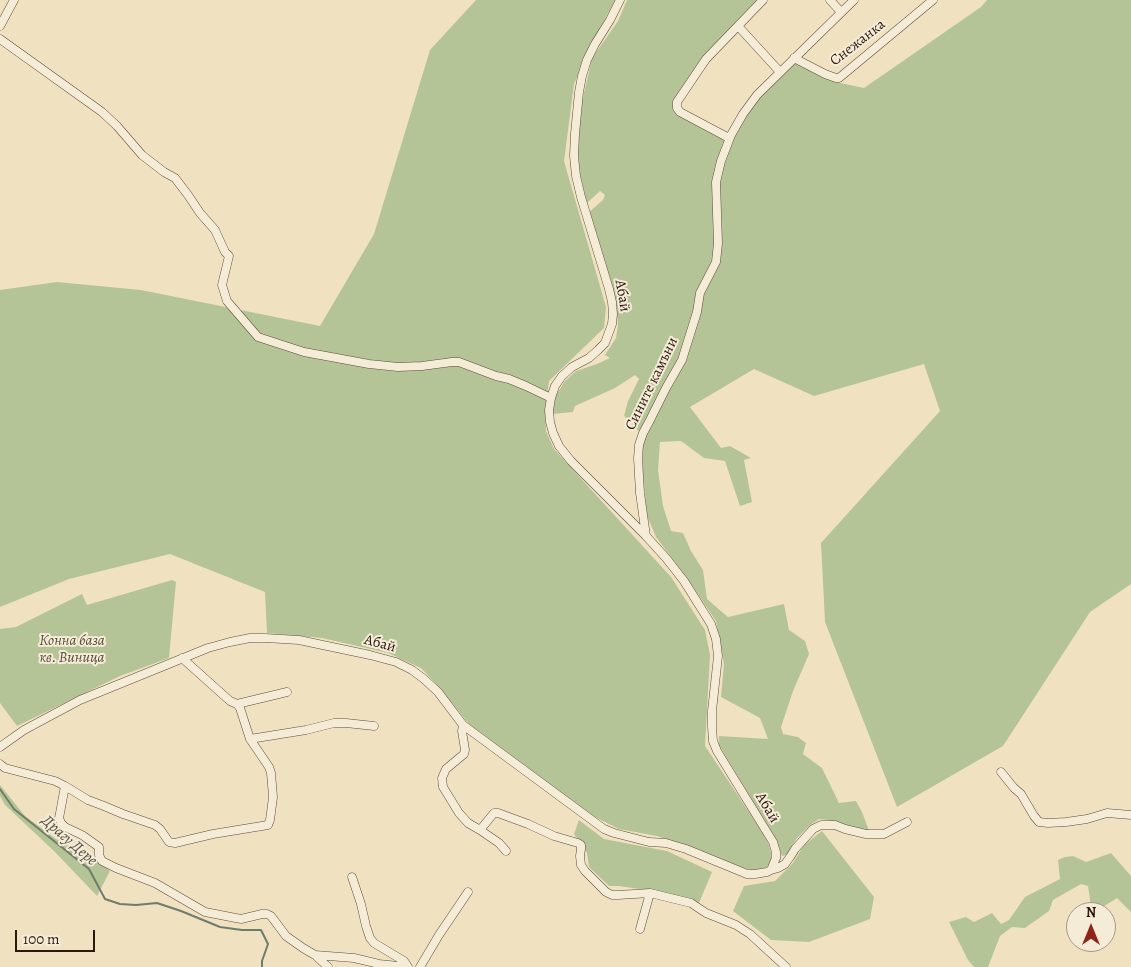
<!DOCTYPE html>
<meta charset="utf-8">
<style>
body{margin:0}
#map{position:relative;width:1131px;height:967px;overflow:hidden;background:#f0e2c1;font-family:Alegreya,serif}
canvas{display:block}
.north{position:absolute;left:1066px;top:902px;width:50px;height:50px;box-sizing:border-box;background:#f5ecd7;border:1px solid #a59787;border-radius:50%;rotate:0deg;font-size:14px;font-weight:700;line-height:20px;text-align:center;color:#2d180e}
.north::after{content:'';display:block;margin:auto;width:18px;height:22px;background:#8f2418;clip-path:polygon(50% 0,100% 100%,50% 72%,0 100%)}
.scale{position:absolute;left:15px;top:930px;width:80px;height:22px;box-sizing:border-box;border:2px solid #2d180e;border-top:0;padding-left:6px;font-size:15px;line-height:18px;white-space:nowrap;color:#2d180e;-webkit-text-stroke:4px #f5ecd7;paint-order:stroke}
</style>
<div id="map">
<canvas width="1131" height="967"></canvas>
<div class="north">N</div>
<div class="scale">100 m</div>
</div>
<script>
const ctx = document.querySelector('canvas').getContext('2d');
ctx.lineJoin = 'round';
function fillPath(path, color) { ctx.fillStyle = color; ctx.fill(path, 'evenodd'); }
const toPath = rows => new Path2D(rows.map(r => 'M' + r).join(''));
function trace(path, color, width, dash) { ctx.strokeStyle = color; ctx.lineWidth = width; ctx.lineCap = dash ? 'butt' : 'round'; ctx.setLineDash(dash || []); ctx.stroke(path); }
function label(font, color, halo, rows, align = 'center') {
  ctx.font = font + ' Alegreya,serif'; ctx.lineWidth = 4; ctx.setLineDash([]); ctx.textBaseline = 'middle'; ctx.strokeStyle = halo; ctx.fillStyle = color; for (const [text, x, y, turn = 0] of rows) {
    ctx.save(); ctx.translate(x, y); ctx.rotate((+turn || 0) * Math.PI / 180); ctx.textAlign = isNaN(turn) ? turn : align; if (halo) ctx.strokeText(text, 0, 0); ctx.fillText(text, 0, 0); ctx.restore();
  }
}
fillPath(toPath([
 [476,0,615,0,595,37,574,84,564,161,606,307,604,328,549,381,545,411,546,431,554,449,671,577,705,630,710,655,705,746,761,830,769,845,771,853,771,860,769,865,763,869,754,870,743,868,712,855,657,836,619,829,593,816,469,724,440,688,421,668,388,653,322,638,267,633,265,592,170,554,69,579,0,607,0,290,57,282,141,290,320,326,374,234,430,50],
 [627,0,761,0,703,58,677,108,733,139,750,104,793,62,836,82,864,88,981,7,987,0,1131,0,1131,584,1090,612,1003,746,897,807,825,622,821,543,940,411,924,364,814,396,754,369,690,407,721,448,730,446,751,458,744,460,752,502,740,506,725,461,704,458,681,441,660,442,658,470,663,506,671,531,683,533,691,551,703,570,707,599,728,617,784,604,789,630,805,641,809,654,793,691,781,727,783,734,798,737,806,743,803,754,822,768,839,803,856,801,862,812,869,831,851,828,828,820,819,819,810,825,797,838,786,855,782,856,775,838,719,745,719,736,768,739,760,718,721,697,724,664,716,621,687,578,656,537,647,516,643,474,643,436,628,419,624,416,628,401,639,379,635,375,615,388,575,406,573,412,552,414,553,406,556,395,565,381,576,371,597,364,610,358,605,355,616,338,618,325,616,305,610,279,588,213,603,200,605,195,600,191,587,203,579,170,578,148,581,106,592,58,618,21],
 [172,580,176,582,169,658,120,676,17,726,0,703,0,629,16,627,82,594,87,605],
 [0,785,25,816,56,839,95,858,110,871,97,896,55,852,5,805,0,796],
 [579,820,604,839,667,851,712,872,699,903,660,892,619,886,609,886,589,867,587,853,574,834],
 [822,831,874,897,870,919,809,942,771,940,733,911,744,886,775,881,793,863,804,845],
 [1111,853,1131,876,1131,912,1117,898,1095,912,1092,912,1088,886,1081,884,1053,900,1049,911,1025,928,1012,927,1000,936,988,967,974,967,968,960,949,922,966,917,974,922,992,913,1001,924,1009,920,1025,897,1060,879,1058,860,1065,857,1073,856,1086,862]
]), '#b5c497');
trace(toPath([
 [0,789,14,809,89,869,105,899,120,904,136,905,157,903,181,911,220,927,242,930,261,930,268,944,262,961,262,967]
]), '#6f7c6d', 2);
const minor = toPath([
 [830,0,841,12],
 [0,26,14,0],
 [738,26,780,72],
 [0,39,102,112,117,126,142,155,164,172,175,178,188,195,200,213,215,230,225,252,229,256,222,285,227,301,258,337,304,352,369,364,398,367,422,366,452,362,459,362,496,376,509,379,526,386,551,398],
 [794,58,825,74,836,78,839,78,933,0],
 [729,138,680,112,677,108,677,102,706,59,763,0],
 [646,536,640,493,638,458,639,445,643,433,649,422,666,388,682,360,697,312,700,293,716,262,718,243,716,182,721,161,731,135,743,114,757,95,854,0],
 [237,704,287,692],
 [463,725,462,731,465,750,464,754,446,769,442,778,443,787,459,813,468,823,480,830,494,813,498,813,528,824,554,836,578,843,581,845,581,849,580,856,581,865,585,871,606,892,612,895,618,895,650,893,691,903,706,913,736,925,750,934,786,967],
 [250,739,306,730,334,723,346,723,374,726],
 [0,747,24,730,80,700,208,648,230,642,250,638,265,638,299,640,370,655,396,662,412,670,424,679,438,692,463,725,604,829,614,833,649,842,666,843,686,849,747,874,755,874,767,872,771,870,776,858,776,852,773,842,736,782,717,751,713,741,712,727,712,711,718,656,716,639,711,624,684,581,666,558,646,536,571,461,559,446,553,433,550,422,549,410,551,398,555,386,562,376,572,367,589,358,598,350,605,343,612,324,613,314,612,302,609,289,581,197,576,176,574,156,575,134,579,92,582,76,587,60,595,44,610,20,620,0],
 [0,764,5,768,55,781,65,786,60,813,59,818,61,823,65,827,82,835,99,847,99,855,102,861,116,868,155,883,205,912,241,919,262,914,267,914,271,916,286,936,303,948,315,955,328,967],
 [1001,772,1014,788,1021,794,1034,816,1039,822,1048,823,1066,822,1087,819,1107,813,1131,815],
 [65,786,88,800,104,806,123,814,155,825,160,829,169,842,175,843,213,834,268,825,270,820,273,797,271,773,269,767,250,739,240,708,237,704,230,701,182,658],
 [480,830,499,843,506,851],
 [771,870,778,868,785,864,790,857,795,849,813,829,821,825,835,825,845,829,866,834,884,834,907,822],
 [352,877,361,904,366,926,370,938,374,943,404,961,408,967],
 [640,929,650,893],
 [315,955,354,958,379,964,407,967],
 [420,967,439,935,468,892]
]);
trace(minor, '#5e4a3b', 9);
trace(minor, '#f5ecd7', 8);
label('15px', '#2d180e', '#f5ecd7', [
 ["Снежанка",858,43,-38],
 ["Абай",622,296,80],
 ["Сините камъни",652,384,-64],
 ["Абай",380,644,15],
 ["Абай",767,808,59]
]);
label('italic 15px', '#564c37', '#f5ecd7', [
 ["Конна база",72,641],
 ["кв. Виница",72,658]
]);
label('italic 16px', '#545246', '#f5ecd7', [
 ["Драгу Дере",69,841,41]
]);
</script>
